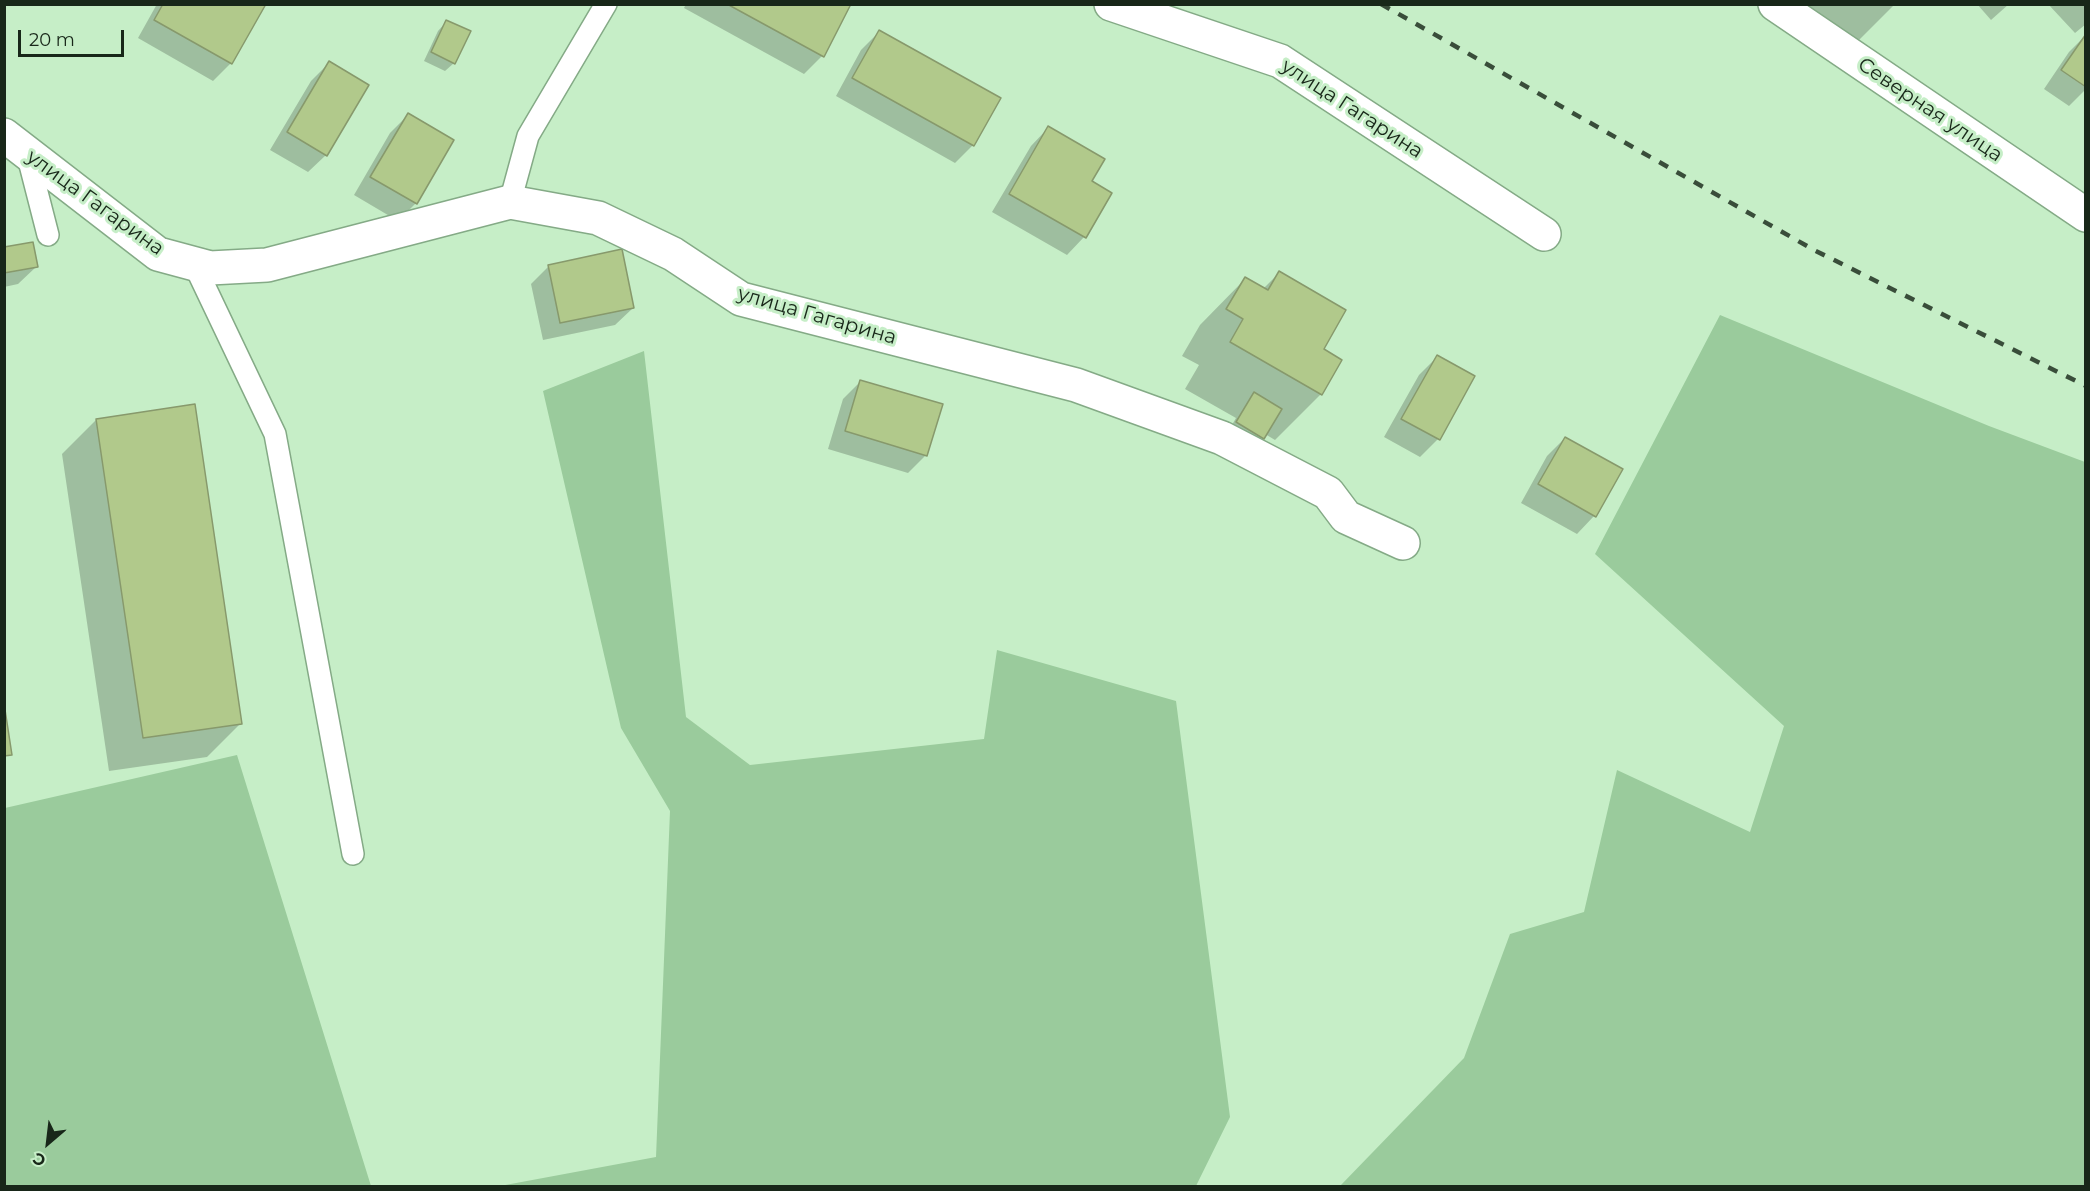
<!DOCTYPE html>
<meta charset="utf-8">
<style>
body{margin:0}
#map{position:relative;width:2090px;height:1191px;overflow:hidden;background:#c6eec7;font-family:Montserrat,sans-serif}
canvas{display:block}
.frame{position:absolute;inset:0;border:6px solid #182719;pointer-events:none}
.north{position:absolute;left:18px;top:1113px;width:60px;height:60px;-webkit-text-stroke:4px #c6eec7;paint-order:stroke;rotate:208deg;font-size:16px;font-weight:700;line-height:24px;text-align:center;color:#182719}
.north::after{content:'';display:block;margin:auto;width:21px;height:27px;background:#182719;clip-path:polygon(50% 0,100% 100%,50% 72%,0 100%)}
.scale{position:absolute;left:18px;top:30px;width:106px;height:27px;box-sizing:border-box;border:3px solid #182719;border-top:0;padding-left:8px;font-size:18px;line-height:21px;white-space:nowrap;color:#182719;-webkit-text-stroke:4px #c6eec7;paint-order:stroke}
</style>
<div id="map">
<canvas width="2090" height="1191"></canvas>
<div class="frame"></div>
<div class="north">С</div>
<div class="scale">20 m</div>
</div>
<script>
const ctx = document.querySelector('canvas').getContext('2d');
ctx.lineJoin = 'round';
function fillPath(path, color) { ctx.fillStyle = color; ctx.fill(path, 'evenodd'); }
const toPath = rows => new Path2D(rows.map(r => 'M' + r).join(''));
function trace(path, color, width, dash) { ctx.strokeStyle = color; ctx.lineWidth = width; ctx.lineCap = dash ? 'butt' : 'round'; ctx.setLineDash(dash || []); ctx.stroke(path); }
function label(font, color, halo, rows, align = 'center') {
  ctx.font = font + ' Montserrat,sans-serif'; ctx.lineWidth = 6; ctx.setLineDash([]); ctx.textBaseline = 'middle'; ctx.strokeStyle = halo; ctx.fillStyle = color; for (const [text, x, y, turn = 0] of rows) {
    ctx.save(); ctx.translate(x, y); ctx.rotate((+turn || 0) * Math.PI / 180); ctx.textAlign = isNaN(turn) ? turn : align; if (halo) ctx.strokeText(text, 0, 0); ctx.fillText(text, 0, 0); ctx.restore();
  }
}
fillPath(toPath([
 [1720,315,1989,426,2085,462,2085,1186,1340,1186,1464,1058,1510,934,1584,912,1617,770,1750,832,1784,726,1595,554],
 [644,351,686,717,750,765,984,739,997,650,1176,701,1230,1117,1196,1186,500,1186,656,1157,670,811,621,728,543,391],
 [237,755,371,1186,5,1186,5,808]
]), '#9acb9c');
fillPath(toPath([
 [157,4,264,4,231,63,213,81,138,38],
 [686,4,849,5,822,56,804,74,684,8],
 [1811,4,1895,4,1851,48,1796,30],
 [1977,4,2009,4,1991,20],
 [2048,4,2086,4,2086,24,2075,33],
 [446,22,454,63,445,71,424,61,438,31],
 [879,32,973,145,955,163,836,96,861,50],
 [2086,35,2086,89,2069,106,2044,89,2069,52],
 [329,63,326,155,308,172,270,150,311,81],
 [408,115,452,141,415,204,398,221,354,195,390,133],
 [1048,128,1090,182,1084,237,1067,255,992,212,1031,146],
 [4,248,36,267,18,284,4,287],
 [549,266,633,308,615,325,543,340,531,284],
 [1279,273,1321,394,1275,440,1265,434,1254,447,1228,432,1236,418,1185,389,1199,365,1182,356,1200,325,1245,279,1263,289],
 [1437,357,1473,377,1438,439,1420,457,1384,437,1419,375],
 [861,381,926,455,908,473,828,449,843,399],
 [96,420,241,723,207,757,109,771,62,454],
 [1565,438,1621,469,1594,516,1577,534,1521,503,1547,456]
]), '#0003');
const building = toPath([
 [163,4,266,4,232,64,154,20,163,4],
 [727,4,851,4,824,57,727,4],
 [446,20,471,31,455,64,431,52,446,20],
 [879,30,1001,98,974,146,852,78,879,30],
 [2086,34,2086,87,2061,70,2086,34],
 [329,61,369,85,327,156,287,132,329,61],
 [408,113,454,140,417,204,370,177,408,113],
 [1048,126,1105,159,1092,181,1112,193,1086,238,1009,194,1048,126],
 [33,242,38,267,4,273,4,247,33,242],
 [622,249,634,308,560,323,548,265,622,249],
 [1279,271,1346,310,1324,349,1342,360,1322,395,1230,342,1243,319,1226,309,1245,277,1268,290,1279,271],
 [1437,355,1475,376,1440,440,1401,419,1437,355],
 [860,380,943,404,927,456,845,431,860,380],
 [1254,392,1282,409,1264,439,1236,422,1254,392],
 [195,404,242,724,143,738,96,419,195,404],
 [1565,437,1623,469,1596,517,1538,484,1565,437],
 [4,703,12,755,4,756,4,703]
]);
fillPath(building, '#b1c98b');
trace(building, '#87996c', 1.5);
const lane = toPath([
 [27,153,48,235],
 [510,202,528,136,606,4],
 [194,264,275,434,353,854]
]);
const street = toPath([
 [1111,4,1280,61,1544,234],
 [1775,4,2086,215],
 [4,135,158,254,210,268,267,265,510,202,598,218,673,254,741,299,1076,385,1222,438,1328,493,1346,517,1403,543]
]);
trace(lane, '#84aa86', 24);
trace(street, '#84aa86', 36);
trace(lane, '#fff', 21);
trace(street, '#fff', 33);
trace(toPath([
 [1381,4,1814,250,2086,386]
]), '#394d3a', 4.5, [10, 10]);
label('20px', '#182719', '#c6eec7', [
 ["улица Гагарина",1352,109,33],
 ["Северная улица",1930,110,34],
 ["улица Гагарина",95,203,36],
 ["улица Гагарина",817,316,16]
]);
</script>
